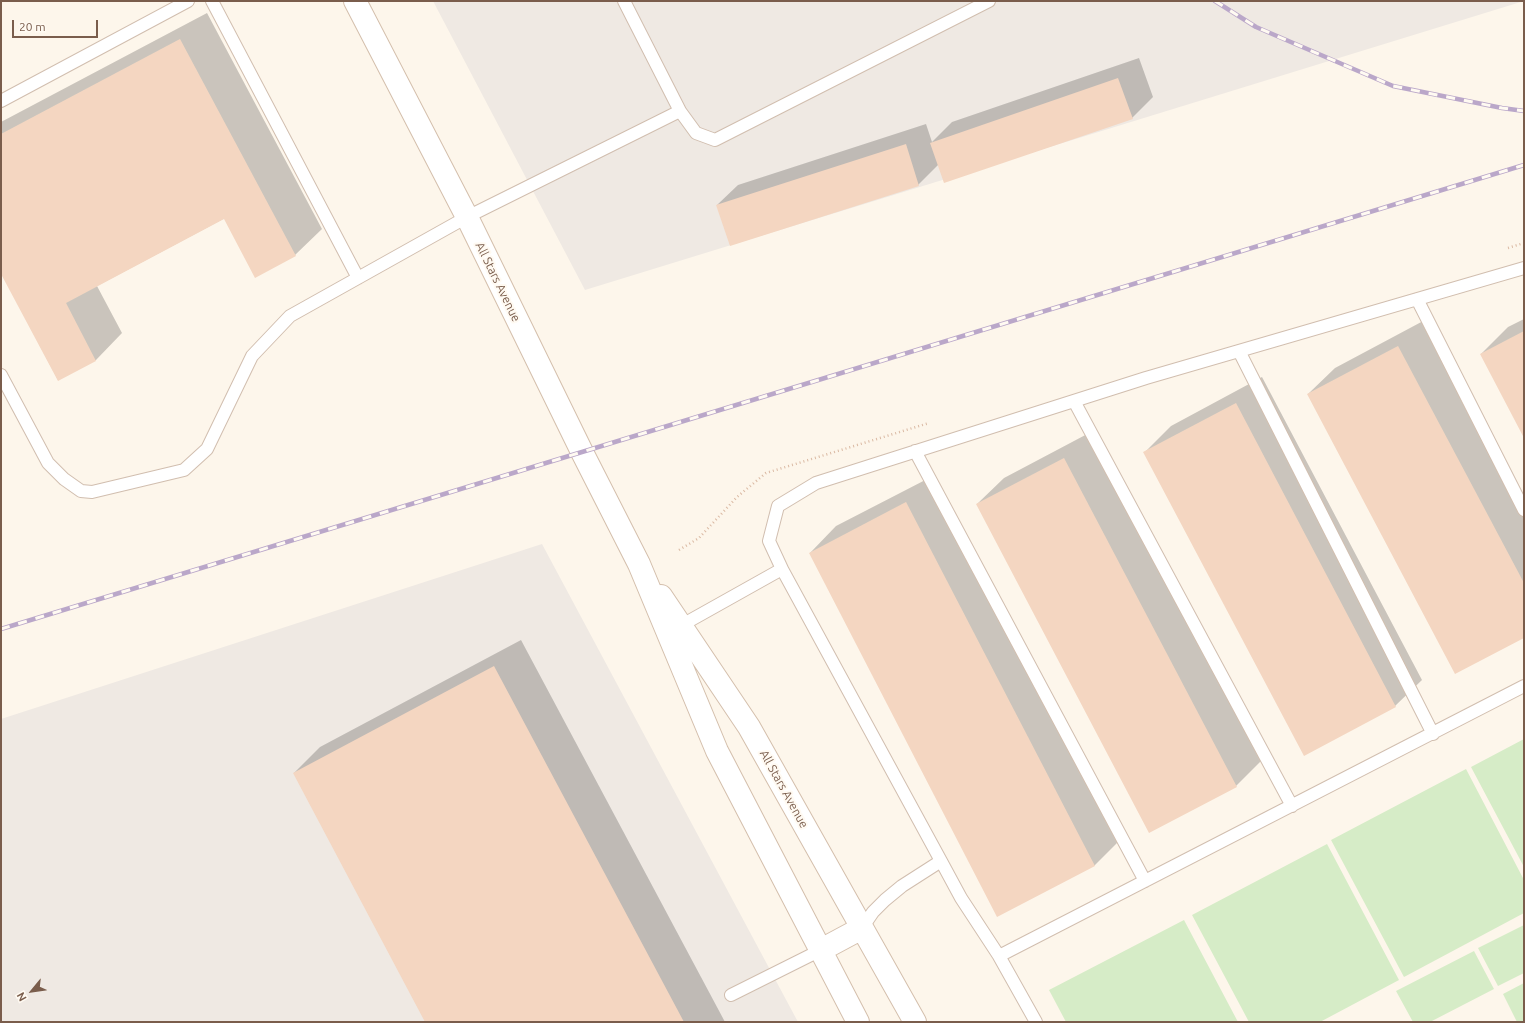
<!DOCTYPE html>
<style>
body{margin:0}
#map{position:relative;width:1525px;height:1023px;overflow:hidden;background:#fdf6eb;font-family:Ubuntu,sans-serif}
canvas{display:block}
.frame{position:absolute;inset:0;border:2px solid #7a5d4c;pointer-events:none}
.north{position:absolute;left:12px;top:971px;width:40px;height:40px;-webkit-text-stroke:3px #fffaf2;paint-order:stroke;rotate:241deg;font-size:11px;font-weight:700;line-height:16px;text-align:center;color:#7a5d4c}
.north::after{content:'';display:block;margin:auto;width:14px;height:18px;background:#7a5d4c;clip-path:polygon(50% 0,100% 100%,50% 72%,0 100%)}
.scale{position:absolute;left:12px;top:20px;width:86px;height:18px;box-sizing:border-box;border:2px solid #7a5d4c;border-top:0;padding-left:5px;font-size:12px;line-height:14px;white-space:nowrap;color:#7a5d4c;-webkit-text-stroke:3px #fffaf2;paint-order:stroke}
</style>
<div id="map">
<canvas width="1525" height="1023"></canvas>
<div class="frame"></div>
<div class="north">N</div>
<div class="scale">20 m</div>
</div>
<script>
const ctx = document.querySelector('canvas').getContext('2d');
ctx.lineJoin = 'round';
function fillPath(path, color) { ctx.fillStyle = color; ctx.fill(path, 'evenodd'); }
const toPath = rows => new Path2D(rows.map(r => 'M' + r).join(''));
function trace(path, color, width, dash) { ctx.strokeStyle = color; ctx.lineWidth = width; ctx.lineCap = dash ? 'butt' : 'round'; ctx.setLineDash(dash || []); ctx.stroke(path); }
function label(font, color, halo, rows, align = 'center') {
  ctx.font = font + ' Ubuntu,sans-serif'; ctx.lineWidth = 4; ctx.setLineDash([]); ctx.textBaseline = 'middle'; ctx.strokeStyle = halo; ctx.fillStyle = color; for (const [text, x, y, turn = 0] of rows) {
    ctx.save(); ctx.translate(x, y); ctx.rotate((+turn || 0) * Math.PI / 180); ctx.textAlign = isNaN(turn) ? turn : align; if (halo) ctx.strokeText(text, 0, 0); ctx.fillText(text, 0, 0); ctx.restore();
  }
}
fillPath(toPath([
 [433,1,1524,1,585,290],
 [542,544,798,1022,1,1022,1,719]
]), '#efe9e3');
fillPath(toPath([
 [1524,739,1524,867,1471,767],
 [1466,769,1524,880,1524,913,1404,977,1331,840],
 [1327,844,1399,980,1320,1022,1249,1022,1192,915],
 [1184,920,1238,1022,1066,1022,1049,990],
 [1524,925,1524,973,1498,986,1478,948],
 [1474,951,1494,989,1430,1022,1413,1022,1396,991],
 [1524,983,1524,1022,1517,1022,1503,994]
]), '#d6ecc7');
fillPath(toPath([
 [207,13,322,229,295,255,225,218,97,286,122,333,96,360,58,380,1,272,1,122],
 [1139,58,1153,97,1132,118,939,164,918,185,717,205,738,185,926,124,932,142,952,122],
 [1524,319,1524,436,1481,354,1508,327],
 [1425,320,1524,507,1524,636,1308,394,1335,368],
 [1262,377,1422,680,1395,706,1144,453,1171,426],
 [1091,432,1263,759,1236,786,977,504,1004,478],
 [933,476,1121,839,1094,866,810,553,836,526],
 [521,640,725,1022,426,1022,294,773,320,747]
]), '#0003');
fillPath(toPath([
 [180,39,296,256,255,278,224,219,66,303,96,361,58,381,1,274,1,134],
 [1118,78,1133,119,944,183,930,143],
 [906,144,919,186,730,246,716,205],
 [1524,331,1524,438,1480,354],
 [1398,346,1524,583,1524,638,1455,674,1307,394],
 [1236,403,1396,707,1304,756,1143,452],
 [1064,458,1237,787,1149,833,976,504],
 [906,502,1095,866,997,917,809,553],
 [494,666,684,1022,425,1022,293,773]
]), '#f4d6c1');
const lane = toPath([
 [212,1,358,278],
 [624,1,680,111],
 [1,101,188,1],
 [1417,299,1524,510],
 [1239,351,1433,734],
 [1,375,48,463,64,479,81,491,92,492,184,470,207,449,252,356,290,316,467,217,680,111,696,133,715,140,989,1],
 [1074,401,1292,806],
 [915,451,1145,881],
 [782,569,769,541,778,506,816,483,1146,378,1524,268],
 [682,625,782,569,941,861,902,886,885,900,873,912,862,928],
 [941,861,961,898,999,956,1524,686],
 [999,956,1036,1022],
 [731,995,821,950]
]);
const secondary = toPath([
 [355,1,467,217,582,452,639,564,717,751,858,1022],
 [661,596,749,727,915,1022],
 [821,950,862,928]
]);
trace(lane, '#d1beaf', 14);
trace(secondary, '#d4bfac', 24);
trace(toPath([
 [1508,248,1524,243],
 [679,550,699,538,737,497,766,473,929,423]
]), '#dab9a3', 2.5, [1, 3]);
trace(lane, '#fff', 12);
trace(secondary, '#fff', 22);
const rail = toPath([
 [1215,1,1256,27,1393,86,1502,108,1524,111],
 [1,629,1524,165]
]);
trace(rail, '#baa7c9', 4.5);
trace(rail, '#fffaf2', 3, [9]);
label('12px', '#7a5d4c', '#fffaf2', [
 ["All Stars Avenue",498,282,64],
 ["All Stars Avenue",784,789,61]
]);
</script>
